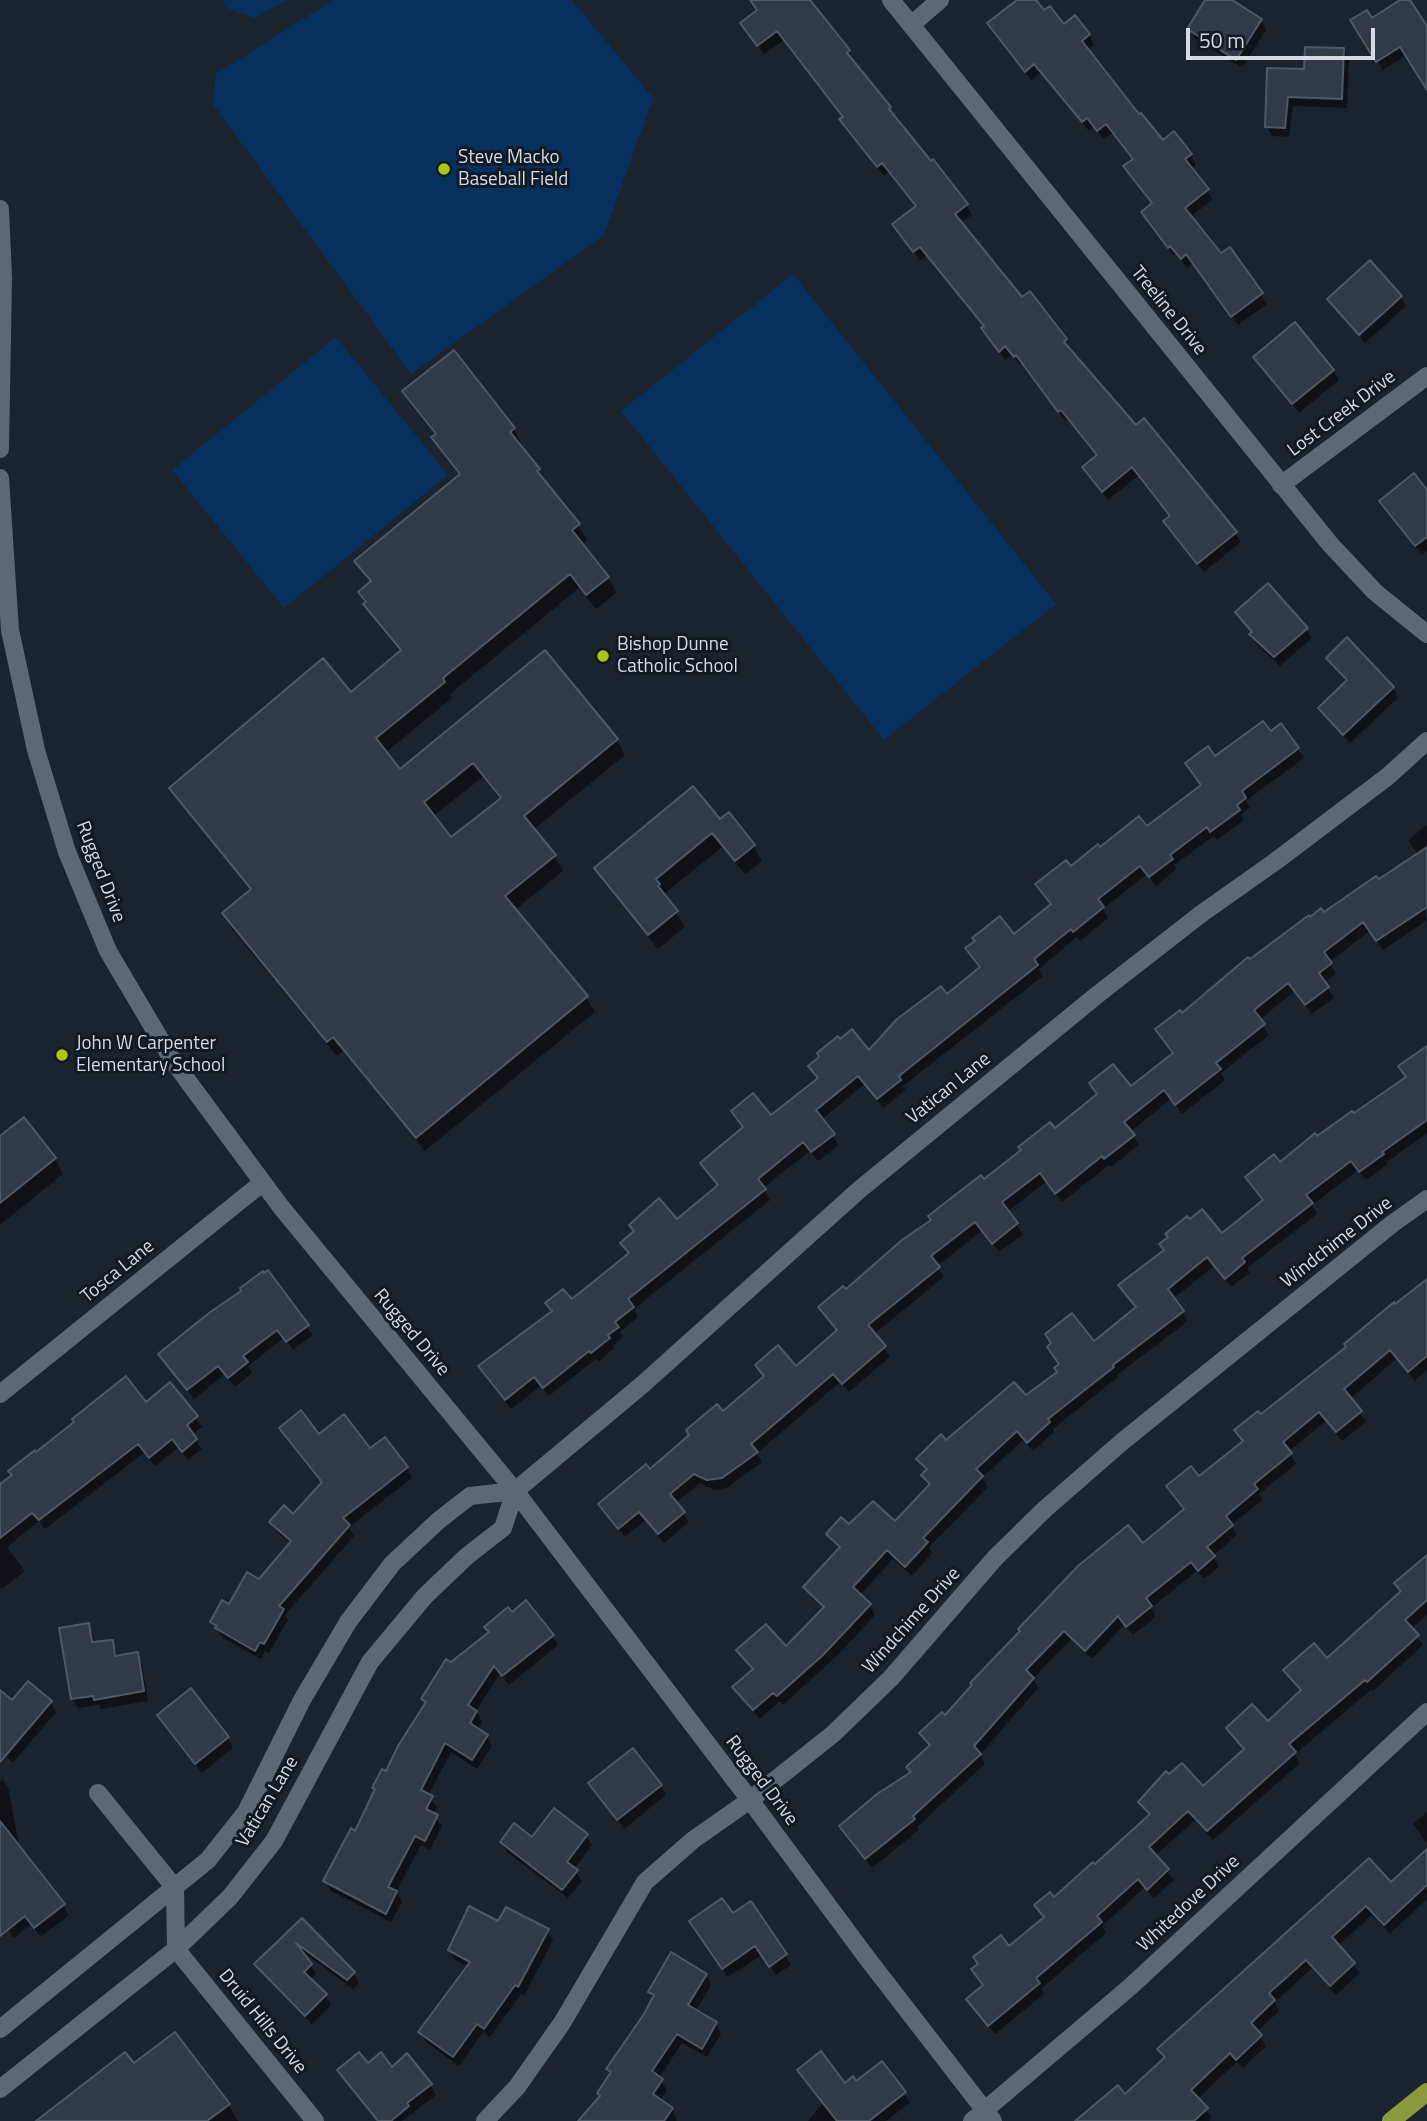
<!DOCTYPE html>
<style>
body{margin:0}
#map{position:relative;width:1427px;height:2121px;overflow:hidden;background:#1b232e;font-family:"Titillium Web",sans-serif}
canvas{display:block}
.scale{position:absolute;left:1186px;top:28px;width:189px;height:32px;box-sizing:border-box;border:4px solid #d6dce4;border-top:0;padding-left:9px;font-size:21px;line-height:24px;white-space:nowrap;color:#d6dce4;-webkit-text-stroke:5px #111a24;paint-order:stroke}
</style>
<div id="map">
<canvas width="1427" height="2121"></canvas>
<div class="scale">50 m</div>
</div>
<script>
const ctx = document.querySelector('canvas').getContext('2d');
ctx.lineJoin = 'round';
function fillPath(path, color) { ctx.fillStyle = color; ctx.fill(path, 'evenodd'); }
const toPath = rows => new Path2D(rows.map(r => 'M' + r).join(''));
function trace(path, color, width, dash) { ctx.strokeStyle = color; ctx.lineWidth = width; ctx.lineCap = dash ? 'butt' : 'round'; ctx.setLineDash(dash || []); ctx.stroke(path); }
function label(font, color, halo, rows, align = 'center') {
  ctx.font = font + ' "Titillium Web",sans-serif'; ctx.lineWidth = 6; ctx.setLineDash([]); ctx.textBaseline = 'middle'; ctx.strokeStyle = halo; ctx.fillStyle = color; for (const [text, x, y, turn = 0] of rows) {
    ctx.save(); ctx.translate(x, y); ctx.rotate((+turn || 0) * Math.PI / 180); ctx.textAlign = isNaN(turn) ? turn : align; if (halo) ctx.strokeText(text, 0, 0); ctx.fillText(text, 0, 0); ctx.restore();
  }
}
fillPath(toPath([
 [222,0,287,0,255,18,226,8],
 [333,0,572,0,653,98,604,235,411,374,212,103,216,74],
 [793,274,1056,604,884,740,621,411],
 [336,337,448,475,284,608,172,470]
]), '#07305f');
fillPath(toPath([
 [751,0,808,0,849,51,854,61,853,62,966,205,972,215,960,223,1022,299,1030,293,1066,340,1071,350,1070,351,1135,427,1235,533,1241,542,1204,572,1171,531,1166,522,1171,517,1138,476,1108,500,1084,467,1098,456,1068,418,1065,421,1023,363,1020,365,1012,355,1005,360,989,338,983,329,985,328,927,256,920,261,900,234,917,207,889,171,884,176,847,130,841,120,844,118,784,40,764,54,748,33,759,12],
 [1020,0,1034,0,1044,13,1064,26,1089,35,1094,45,1087,50,1139,116,1162,142,1174,133,1191,155,1196,164,1191,169,1213,200,1190,217,1221,255,1229,249,1267,304,1238,325,1193,263,1187,268,1177,254,1174,256,1149,222,1153,204,1131,176,1134,160,1113,133,1104,139,1094,127,1089,131,1040,73,1031,80,995,33],
 [1207,0,1228,0,1261,20,1266,30,1242,68,1195,39,1189,29],
 [1403,0,1408,0,1427,29,1427,81,1407,55,1383,70,1352,20,1372,20],
 [1343,50,1349,60,1347,108,1293,106,1289,137,1272,136,1267,126,1305,71],
 [1401,297,1406,306,1365,343,1335,309,1329,300],
 [453,353,514,429,522,444,520,447,578,525,587,540,582,545,608,578,617,592,596,609,579,588,450,694,452,698,385,753,400,771,545,652,617,740,625,755,533,830,554,856,563,871,515,910,586,997,595,1012,425,1151,343,1051,337,1056,232,929,224,914,251,891,180,803,171,788,351,694,401,653,374,619,365,604,360,592,371,583,356,561,461,476,442,452,434,437,436,436,413,407,404,392],
 [483,777,501,800,450,839,433,816],
 [1255,358,1333,371,1339,380,1299,413],
 [1427,493,1427,551,1422,555,1387,511],
 [1237,612,1306,629,1312,638,1280,666,1256,644,1251,635,1252,633],
 [1347,640,1393,688,1398,698,1350,743,1326,718,1320,708,1347,683,1328,659],
 [1270,733,1298,749,1304,758,1246,801,1250,808,1241,815,1244,820,1217,840,1214,836,1174,865,1177,869,1156,886,1147,874,1103,909,1108,918,1080,941,1077,937,1039,969,1043,976,903,1086,906,1090,883,1108,865,1084,821,1120,839,1145,818,1161,810,1151,763,1188,770,1200,634,1309,638,1317,620,1332,623,1337,613,1346,614,1348,598,1362,596,1359,549,1396,541,1386,511,1409,480,1367,553,1313,547,1304,571,1302,629,1255,622,1244,676,1221,719,1187,702,1163,744,1128,733,1112,771,1117,869,1052,947,996,1052,905,1038,885,1071,868,1100,849,1147,828,1203,786,1215,758],
 [720,822,753,846,762,861,745,874,722,847,664,894,685,927,658,949,604,883,596,868],
 [1427,825,1427,908,1425,910,1427,920,1383,950,1370,931,1329,962,1336,974,1324,983,1334,998,1312,1014,1295,991,1259,1020,1269,1035,1221,1073,1225,1080,1182,1114,1171,1099,1130,1132,1139,1145,1111,1167,1109,1165,1062,1202,1046,1182,1007,1212,1023,1234,999,1252,982,1231,937,1266,944,1277,874,1334,890,1357,849,1392,840,1382,757,1453,762,1462,727,1488,714,1490,700,1483,676,1503,689,1522,664,1543,646,1520,625,1537,600,1504,650,1471,765,1378,757,1365,796,1368,838,1332,820,1308,846,1291,984,1181,1054,1130,1131,1089,1174,1055,1157,1030,1182,1015,1250,962,1418,855,1408,840],
 [1427,1060,1427,1133,1387,1162,1388,1164,1366,1180,1358,1170,1312,1205,1317,1214,1247,1268,1250,1273,1231,1287,1214,1266,1173,1299,1188,1321,1117,1375,1118,1377,1053,1429,1054,1432,1033,1451,1023,1440,982,1478,988,1487,929,1547,932,1553,912,1576,893,1559,859,1596,870,1605,875,1615,838,1655,783,1705,780,1701,760,1719,735,1687,753,1671,738,1651,786,1649,824,1609,811,1597,805,1587,840,1550,828,1534,849,1526,895,1523,930,1486,923,1475,927,1471,919,1459,1026,1397,1058,1373,1060,1365,1049,1348,1093,1343,1137,1309,1126,1295,1222,1235,1264,1202,1247,1178,1280,1164,1407,1078],
 [0,1138,55,1159,63,1174,0,1225],
 [264,1275,313,1335,293,1350,284,1338,248,1366,252,1373,235,1387,225,1374,194,1399,161,1355],
 [1427,1281,1427,1370,1415,1381,1396,1359,1350,1399,1366,1422,1342,1441,1326,1421,1289,1451,1296,1464,1259,1494,1262,1500,1231,1525,1237,1535,1213,1556,1219,1567,1204,1579,1197,1571,1151,1608,1156,1617,1133,1635,1124,1625,1092,1659,1071,1639,1033,1679,1038,1688,980,1755,985,1764,917,1827,919,1830,872,1868,841,1827,912,1773,930,1747,921,1733,945,1718,1185,1510,1168,1487,1199,1478,1244,1442,1236,1430,1261,1417],
 [170,1385,202,1427,192,1435,202,1449,188,1460,178,1448,155,1466,144,1453,45,1529,39,1521,7,1547,25,1571,2,1589,0,1587,0,1487,36,1454,146,1404],
 [281,1428,370,1450,407,1468,412,1478,349,1527,354,1536,285,1615,288,1620,269,1653,265,1651,261,1659,223,1638,212,1622,259,1581,291,1544,277,1532,271,1523,294,1516,323,1484],
 [1427,1557,1427,1615,1411,1629,1423,1645,1373,1691,1372,1689,1295,1754,1300,1763,1213,1840,1195,1820,1155,1856,1174,1880,1154,1898,1144,1888,1102,1926,1106,1933,1041,1989,1044,1994,995,2034,974,2009,984,1986,1009,1948,1045,1918,1036,1906,1054,1899,1095,1866,1150,1816,1140,1802,1203,1789,1245,1751,1228,1728,1268,1723,1302,1692,1286,1671,1327,1660,1402,1593,1396,1583],
 [88,1625,93,1635,95,1644,112,1641,118,1657,137,1654,142,1664,148,1701,101,1709,99,1705,78,1708,72,1699],
 [552,1636,558,1645,509,1685,500,1674,476,1711,482,1722,477,1730,487,1736,492,1746,477,1769,451,1752,428,1796,437,1807,433,1815,442,1826,430,1850,421,1845,396,1892,402,1902,391,1922,331,1891,325,1881,356,1833,376,1792,374,1788,386,1773,427,1705,423,1699,451,1664],
 [12,1702,51,1702,56,1712,13,1763,0,1751,0,1704],
 [159,1716,228,1738,233,1748,202,1773],
 [3,1780,9,1790,20,1852,0,1855,0,1781],
 [590,1784,661,1786,666,1795,624,1829],
 [1427,1812,1427,1843,1413,1824],
 [586,1836,592,1845,574,1869,582,1881,568,1898,507,1852,502,1842],
 [1427,1852,1427,1899,1390,1934,1372,1915,1338,1946,1360,1973,1336,1995,1312,1968,1275,2002,1279,2011,1257,2032,1266,2046,1243,2068,1237,2062,1197,2099,1212,2118,1209,2121,1077,2121,1125,2097,1165,2059,1159,2049,1391,1884],
 [0,1878,63,1905,69,1915,41,1937,31,1924,14,1938,2,1922,0,1924],
 [732,1915,785,1955,791,1965,776,1975,762,1955,728,1977,697,1931],
 [302,1920,353,1973,359,1983,353,1989,302,1951,316,1974,310,1980,325,1995,331,2005,312,2024,262,1974,256,1964],
 [499,1924,547,1930,553,1940,524,1996,521,1994,490,2037,483,2032,459,2066,426,2042,420,2032,469,1967,455,1960,450,1950],
 [706,1975,711,1985,695,2012,716,2024,721,2034,707,2057,682,2043,659,2078,667,2090,660,2101,672,2109,677,2119,676,2121,580,2121,601,2098,611,2074,608,2069,654,1999,650,1992],
 [368,2065,392,2069,430,2085,436,2095,402,2121,377,2121,339,2070],
 [134,2066,228,2105,238,2121,44,2121],
 [805,2080,845,2085,856,2083,904,2093,910,2103,886,2121,808,2121,823,2103]
]), '#0007');
const building = toPath([
 [750,0,810,0,850,50,847,53,891,107,889,109,931,161,933,159,968,204,955,214,1022,297,1030,291,1067,339,1064,342,1136,425,1144,418,1237,532,1197,564,1163,521,1170,516,1132,467,1102,492,1082,467,1097,455,1061,410,1058,412,1016,355,1014,357,1005,346,999,352,981,328,984,326,920,247,913,252,892,224,916,206,882,163,877,167,839,119,843,117,777,31,757,46,740,23,757,10,750,0],
 [1017,0,1036,0,1044,10,1050,6,1064,24,1075,15,1090,34,1082,41,1139,114,1141,113,1163,140,1174,131,1192,154,1185,159,1209,189,1185,208,1221,253,1230,247,1263,293,1231,317,1186,254,1181,259,1170,246,1168,248,1141,212,1152,203,1123,166,1133,159,1106,124,1097,131,1087,118,1082,122,1034,64,1025,72,987,23,1017,0],
 [1205,0,1232,0,1262,19,1236,60,1187,29,1205,0],
 [1400,0,1410,0,1427,26,1427,90,1400,47,1376,62,1350,20,1367,10,1372,18,1400,0],
 [1305,47,1344,48,1342,99,1288,97,1285,128,1265,127,1267,68,1304,69,1305,47],
 [1370,260,1402,296,1359,335,1327,299,1370,260],
 [1295,322,1334,370,1292,404,1253,357,1295,322],
 [454,350,515,428,510,432,540,469,537,471,580,524,572,530,609,577,586,595,570,574,443,678,445,682,376,738,400,769,545,650,618,739,524,816,556,855,505,896,588,996,416,1138,333,1037,327,1042,222,913,251,889,169,788,323,658,351,692,401,650,363,604,366,602,358,592,371,581,354,561,460,474,431,437,436,434,402,391,454,350],
 [473,763,501,798,451,837,424,802,473,763],
 [1414,473,1427,490,1427,537,1415,546,1379,501,1414,473],
 [1268,583,1308,628,1274,657,1249,634,1252,632,1235,612,1268,583],
 [1347,637,1394,687,1343,735,1318,708,1347,680,1326,658,1347,637],
 [1263,721,1271,731,1281,723,1299,748,1242,791,1246,798,1237,805,1240,810,1210,832,1207,827,1170,855,1173,859,1149,877,1140,866,1098,899,1104,907,1073,932,1071,929,1034,959,1038,965,899,1076,901,1080,877,1099,858,1076,816,1110,835,1134,811,1152,803,1142,758,1179,766,1189,628,1299,634,1307,615,1322,619,1327,608,1335,610,1338,591,1353,589,1351,543,1388,534,1377,505,1400,478,1366,552,1311,545,1303,563,1289,572,1299,629,1253,620,1243,634,1231,629,1225,659,1198,677,1219,718,1185,700,1163,743,1127,731,1111,753,1093,771,1115,818,1078,808,1066,819,1057,817,1053,838,1036,840,1039,852,1029,869,1050,897,1019,941,986,947,994,980,967,965,948,975,941,972,938,1000,916,1014,934,1051,904,1035,884,1066,860,1071,866,1098,844,1100,847,1139,816,1147,826,1201,785,1185,763,1208,746,1215,756,1263,721],
 [693,786,720,819,729,812,755,845,735,861,712,833,656,879,660,884,658,886,678,911,648,935,594,868,693,786],
 [1427,847,1427,907,1376,941,1363,922,1324,952,1332,963,1319,973,1329,987,1305,1005,1288,983,1254,1010,1265,1024,1216,1063,1221,1069,1175,1105,1164,1090,1124,1122,1135,1135,1104,1159,1102,1156,1055,1194,1040,1173,1002,1202,1018,1223,992,1244,975,1222,931,1256,940,1267,868,1325,886,1346,842,1384,833,1374,751,1444,758,1452,722,1478,707,1480,694,1474,670,1494,685,1512,658,1534,639,1512,618,1529,598,1504,646,1464,650,1469,689,1435,686,1430,717,1404,723,1411,764,1376,755,1365,778,1345,796,1366,837,1330,818,1307,843,1286,846,1289,902,1240,931,1220,928,1216,981,1175,984,1179,1021,1150,1018,1147,1050,1122,1055,1128,1097,1094,1089,1083,1113,1064,1131,1086,1173,1053,1155,1029,1180,1010,1182,1013,1248,957,1250,959,1309,915,1310,917,1321,908,1324,912,1376,876,1379,879,1427,847],
 [1427,1046,1427,1120,1382,1152,1384,1154,1359,1172,1351,1161,1306,1195,1313,1203,1242,1258,1245,1262,1225,1279,1207,1257,1168,1289,1184,1311,1113,1365,1114,1367,1048,1419,1050,1422,1027,1443,1017,1431,976,1469,983,1476,923,1538,928,1542,905,1567,887,1550,853,1587,871,1604,823,1655,777,1696,773,1693,753,1710,732,1687,753,1669,736,1650,766,1624,786,1646,824,1607,803,1587,840,1547,826,1534,841,1517,849,1524,873,1501,895,1521,930,1484,921,1475,927,1469,916,1459,941,1434,946,1440,1014,1382,1026,1395,1057,1372,1054,1368,1059,1364,1047,1347,1051,1343,1045,1334,1072,1313,1094,1341,1136,1307,1118,1285,1164,1250,1159,1244,1168,1237,1165,1234,1187,1216,1190,1219,1202,1209,1222,1233,1263,1200,1245,1177,1274,1154,1280,1162,1315,1133,1317,1136,1352,1111,1354,1113,1406,1077,1398,1066,1427,1046],
 [24,1117,56,1158,0,1203,0,1136,24,1117],
 [268,1270,309,1325,286,1342,277,1330,243,1356,248,1362,228,1378,218,1366,187,1390,158,1354,209,1313,241,1291,240,1288,263,1271,264,1273,268,1270],
 [1427,1279,1427,1356,1408,1372,1390,1350,1344,1389,1362,1411,1336,1432,1319,1412,1283,1442,1292,1453,1254,1484,1258,1489,1226,1516,1233,1525,1207,1547,1215,1556,1198,1571,1191,1562,1146,1598,1152,1606,1126,1627,1118,1616,1085,1651,1064,1631,1026,1670,1034,1678,974,1746,981,1754,913,1816,915,1819,865,1859,839,1826,877,1794,911,1772,906,1767,930,1745,919,1733,942,1712,945,1715,972,1685,970,1683,1020,1631,1018,1629,1078,1566,1128,1525,1143,1543,1184,1509,1166,1486,1191,1466,1199,1476,1243,1441,1234,1430,1258,1411,1261,1414,1346,1347,1344,1344,1394,1302,1395,1304,1427,1279],
 [126,1376,146,1402,170,1382,198,1416,187,1425,197,1439,182,1452,172,1439,149,1458,138,1444,39,1520,32,1513,0,1538,0,1484,12,1475,8,1471,35,1450,36,1452,74,1422,72,1419,126,1376],
 [301,1410,319,1434,344,1414,370,1448,385,1437,408,1467,343,1518,350,1525,279,1606,284,1609,264,1644,260,1642,255,1651,215,1628,217,1626,210,1622,222,1600,229,1604,247,1572,259,1579,291,1541,269,1522,284,1505,293,1514,322,1482,279,1428,301,1410],
 [1427,1555,1427,1600,1405,1620,1419,1635,1367,1682,1365,1680,1289,1744,1296,1752,1207,1831,1188,1811,1149,1847,1169,1869,1147,1890,1138,1879,1097,1916,1102,1922,1036,1978,1040,1983,988,2026,966,1999,983,1985,971,1969,978,1964,973,1957,1001,1935,1009,1946,1044,1917,1034,1905,1050,1892,1054,1897,1093,1862,1095,1864,1150,1814,1138,1802,1166,1771,1169,1774,1182,1763,1203,1786,1244,1749,1226,1728,1252,1704,1268,1721,1301,1690,1283,1670,1314,1643,1327,1658,1401,1591,1394,1583,1427,1555],
 [526,1600,554,1635,502,1676,494,1666,468,1705,477,1711,470,1723,488,1735,472,1760,445,1743,421,1790,433,1796,426,1809,438,1815,425,1841,415,1836,388,1887,397,1891,386,1914,323,1881,351,1828,355,1831,375,1789,372,1788,382,1769,386,1771,398,1746,426,1702,421,1699,446,1659,451,1662,489,1632,484,1627,508,1607,512,1612,526,1600],
 [89,1623,92,1642,113,1640,115,1656,138,1652,144,1691,94,1700,93,1696,71,1699,59,1628,89,1623],
 [28,1681,52,1701,0,1762,0,1690,12,1700,28,1681],
 [191,1688,229,1737,195,1764,157,1715,191,1688],
 [633,1748,662,1785,617,1820,588,1783,633,1748],
 [554,1808,588,1834,567,1862,578,1870,562,1890,500,1842,514,1823,532,1837,554,1808],
 [0,1821,65,1904,34,1928,25,1916,0,1936,0,1821],
 [1427,1849,1427,1885,1384,1925,1366,1906,1332,1937,1355,1963,1330,1986,1306,1960,1269,1993,1275,2000,1251,2023,1262,2035,1236,2060,1230,2053,1191,2090,1208,2108,1194,2121,1075,2121,1118,2085,1125,2094,1165,2057,1157,2049,1369,1858,1391,1882,1427,1849],
 [722,1898,733,1913,751,1901,787,1954,769,1967,755,1946,722,1969,689,1921,722,1898],
 [469,1906,498,1921,506,1907,549,1929,518,1987,515,1985,484,2029,477,2024,453,2057,418,2032,470,1962,448,1950,469,1906],
 [302,1918,355,1972,347,1980,296,1943,312,1964,304,1972,327,1994,305,2016,254,1964,302,1918],
 [671,1952,707,1974,688,2005,717,2022,702,2049,677,2034,652,2071,663,2079,653,2094,673,2108,664,2121,578,2121,600,2096,597,2093,611,2072,606,2069,644,2014,654,1995,648,1992,671,1952],
 [175,2032,230,2104,207,2121,36,2121,125,2052,134,2063,175,2032],
 [821,2051,845,2083,853,2076,856,2081,882,2061,906,2092,869,2121,837,2121,797,2070,821,2051],
 [359,2052,368,2063,381,2052,392,2067,407,2053,432,2084,407,2103,409,2106,391,2121,378,2121,337,2070,359,2052]
]);
fillPath(building, '#313a46');
trace(building, '#4f5965', 2);
trace(toPath([
 [891,0,1330,544,1375,592,1427,634],
 [911,25,940,0],
 [1281,485,1427,376],
 [0,1394,262,1183],
 [515,1491,642,1385,859,1190,1097,995,1201,914,1276,861,1387,777,1427,741],
 [98,1793,175,1888],
 [176,1949,315,2121],
 [485,2121,517,2087,562,2023,645,1882,693,1840,750,1800,833,1734,891,1678,995,1558,1045,1509,1123,1441,1392,1224,1427,1199],
 [972,2121,1130,1987,1427,1712]
]), '#5e6875', 18);
trace(toPath([
 [0,209,3,278,0,449],
 [0,478,10,630,36,750,67,852,108,951,173,1061,281,1207,515,1491,750,1800,867,1958,993,2121],
 [175,1888,176,1949],
 [0,2029,208,1860,246,1812,302,1700,348,1622,392,1564,438,1521,470,1496,515,1491,503,1528,467,1556,425,1596,370,1662,274,1841,230,1897,176,1949,0,2089]
]), '#5e6875', 18);
trace(toPath([
 [1391,2121,1427,2092]
]), '#899b3d', 18);
for (const [x, y, r, color] of [
 [444,169,7,"#acc611"],
 [603,656,7,"#acc611"],
 [62,1055,7,"#acc611"]
]) { const dot = new Path2D(); dot.arc(x, y, r, 0, 2 * Math.PI); ctx.fillStyle = color; ctx.fill(dot); trace(dot, '#111a24', 2.5); }
label('19px', '#d6dce4', '#111a24', [
 ["Steve Macko",458,158],
 ["Baseball Field",458,180],
 ["Bishop Dunne",617,645],
 ["Catholic School",617,667],
 ["John W Carpenter",76,1044],
 ["Elementary School",76,1066]
], 'left');
label('19px', '#d6dce4', '#111a24', [
 ["Treeline Drive",1168,311,51],
 ["Lost Creek Drive",1342,414,-37],
 ["Rugged Drive",100,872,69],
 ["Vatican Lane",949,1089,-39],
 ["Windchime Drive",1337,1243,-38],
 ["Tosca Lane",118,1272,-39],
 ["Rugged Drive",411,1333,50],
 ["Windchime Drive",912,1621,-48],
 ["Rugged Drive",761,1781,53],
 ["Vatican Lane",268,1802,-59],
 ["Whitedove Drive",1189,1904,-43],
 ["Druid Hills Drive",262,2022,51]
]);
</script>
